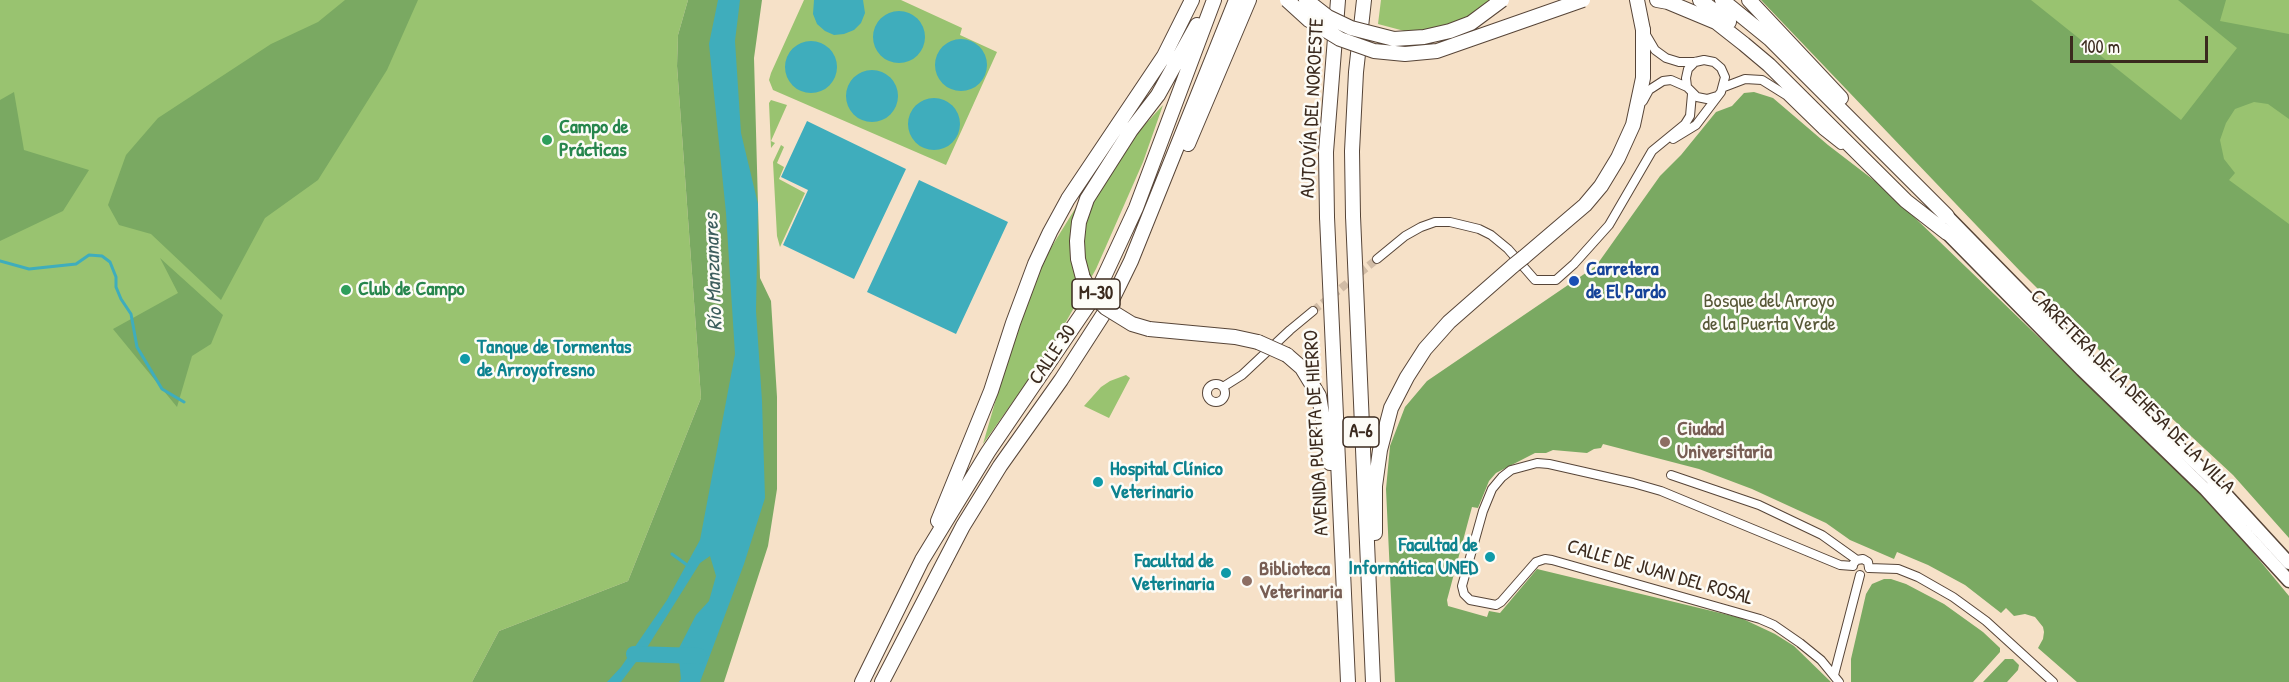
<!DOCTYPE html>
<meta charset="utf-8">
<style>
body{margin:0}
#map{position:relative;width:2289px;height:682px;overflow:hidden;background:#f6e1c8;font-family:"Patrick Hand",sans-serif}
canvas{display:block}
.scale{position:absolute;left:2070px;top:36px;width:138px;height:27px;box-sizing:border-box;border:3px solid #3b2a1e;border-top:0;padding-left:8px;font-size:18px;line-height:21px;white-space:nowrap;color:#3b2a1e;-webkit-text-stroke:4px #fdfcf7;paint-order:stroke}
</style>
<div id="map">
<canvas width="2289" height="682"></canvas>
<div class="scale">100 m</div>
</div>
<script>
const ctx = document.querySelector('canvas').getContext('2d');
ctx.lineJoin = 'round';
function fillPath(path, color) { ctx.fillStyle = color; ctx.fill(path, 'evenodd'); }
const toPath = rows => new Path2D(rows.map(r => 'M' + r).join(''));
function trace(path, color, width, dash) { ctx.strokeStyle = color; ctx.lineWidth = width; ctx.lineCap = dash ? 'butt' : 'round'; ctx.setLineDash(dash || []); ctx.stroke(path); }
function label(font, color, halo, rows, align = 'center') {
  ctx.font = font + ' "Patrick Hand",sans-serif'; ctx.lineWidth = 5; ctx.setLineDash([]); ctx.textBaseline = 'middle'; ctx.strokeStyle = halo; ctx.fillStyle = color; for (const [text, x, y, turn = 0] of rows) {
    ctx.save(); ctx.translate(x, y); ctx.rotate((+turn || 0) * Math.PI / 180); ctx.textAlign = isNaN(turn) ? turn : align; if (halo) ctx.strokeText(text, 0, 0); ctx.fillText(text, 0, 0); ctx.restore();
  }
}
fillPath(toPath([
 [0,0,688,0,678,35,677,66,701,398,628,581,499,631,472,682,0,682],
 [804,0,901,0,962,28,960,35,997,52,946,165,773,90,769,80,771,73],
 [1381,0,1492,0,1453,26,1412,33,1378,24],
 [1793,0,2289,0,2289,225],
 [771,100,787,105,771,141,775,143,771,148,769,103],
 [1163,105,1143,162,1096,269,1051,348,983,444,1020,316,1044,259,1091,183],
 [781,145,784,147,777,163,784,167,779,179,805,193,780,247,777,236,773,162],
 [1126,375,1130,378,1109,418,1084,406,1101,387,1110,381]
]), '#99c370');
fillPath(toPath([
 [345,0,418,0,387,70,318,180,265,218,221,300,151,234,119,225,108,205,126,155,158,118,271,44,318,22],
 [688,0,762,0,754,58,760,278,771,301,777,397,777,489,768,546,724,682,472,682,499,631,628,581,701,398,677,66,678,35],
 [1761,0,2031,0,2181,120,2237,48,2178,0,2226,0,2220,21,2289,34,2289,119,2268,104,2254,102,2235,109,2226,123,2220,140,2224,159,2235,173,2229,180,2289,224,2289,538,2233,475,2110,361,2020,271],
 [14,92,24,150,89,170,63,211,0,241,0,100],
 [1754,92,1773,98,1828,145,1884,188,2219,511,2289,596,2289,682,2077,682,2038,648,2043,639,2044,632,2043,627,2035,617,2025,614,2014,616,2006,608,2001,613,1965,585,1928,565,1897,552,1894,559,1850,540,1826,523,1752,489,1699,469,1603,444,1601,448,1594,449,1587,453,1553,450,1546,453,1535,453,1496,473,1489,481,1478,508,1472,507,1447,600,1448,606,1487,617,1489,611,1500,613,1537,569,1741,618,1775,634,1794,646,1831,682,1395,682,1386,489,1390,446,1405,407,1427,381,1596,266,1660,176,1681,155,1716,112,1732,106,1744,93],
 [160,258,223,315,211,344,192,356,177,407,113,329,178,293],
 [1884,579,1891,579,1906,584,1944,604,1983,632,2000,648,2000,652,1973,682,1851,682,1851,659,1866,594,1872,584],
 [2005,659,2013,659,2019,665,2018,670,2007,682,1983,682]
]), '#7aa962');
fillPath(toPath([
 [718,0,740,0,735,41,741,133,758,204,756,311,762,401,765,498,744,564,700,682,679,682,681,679,678,650,696,615,709,601,716,576,710,556,700,563,648,646,621,682,607,682,621,667,667,600,700,540,735,354,726,213,709,44],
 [814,0,863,0,865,13,861,23,854,30,844,34,834,35,825,31,817,24,813,14],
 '873 37a26 26 0 1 1 52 0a26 26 0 1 1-52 0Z',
 '935 65a26 26 0 1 1 52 0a26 26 0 1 1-52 0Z',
 '785 67a26 26 0 1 1 52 0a26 26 0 1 1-52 0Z',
 '846 96a26 26 0 1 1 52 0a26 26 0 1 1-52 0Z',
 '908 124a26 26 0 1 1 52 0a26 26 0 1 1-52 0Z',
 [807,121,906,169,854,279,783,245,808,190,781,177],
 [919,180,1008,222,956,334,867,292]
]), '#3fadbc');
trace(toPath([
 [0,261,29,269,76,264,89,255,102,256,110,262,116,277,116,287,121,299,131,314,137,347,162,389,184,402],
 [672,554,687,565]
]), '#3fadbc', 3);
trace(toPath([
 [634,654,699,656]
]), '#3fadbc', 16);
trace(toPath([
 [1313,311,1377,259]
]), '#d1bca6', 8, [8, 4]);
const minor = toPath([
 [1645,33,1655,50,1666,58,1679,62,1695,62,1704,60,1714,62,1721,68,1725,77,1721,92,1696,125,1673,139],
 [1695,62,1688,69,1686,78,1687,87,1697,97,1707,99,1717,96],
 [1724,87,1745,79,1762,80,1786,95,1822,130,1841,145],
 [1643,101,1649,90,1663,81,1671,80,1687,87],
 [1377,259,1405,236,1421,227,1435,222,1450,222,1479,229,1491,235,1508,249,1535,280,1556,280,1574,264,1609,225,1652,151,1685,124,1690,116,1692,94],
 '1207 393a9 9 0 1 1 18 0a9 9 0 1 1-18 0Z',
 [1223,387,1242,375,1290,330,1313,311],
 [1671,475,1759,505,1822,535,1857,560],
 [1854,563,1857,560,1863,559,1868,562,1869,568],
 [1869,568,1898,569,1918,577,1953,597,1986,621,2053,682],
 [1834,675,1860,575],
 [1839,682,1821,660,1800,643,1774,625,1760,619,1552,560,1545,559,1536,562,1501,602,1496,605,1470,600,1464,594,1462,586,1483,511,1492,489,1502,477,1511,470,1537,463,1549,464,1633,483,1661,491,1840,565,1853,566]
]);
const primary = toPath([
 [1947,216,2090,362,2211,478,2289,563],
 [1947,233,2082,370,2205,489,2289,581]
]);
const trunk = toPath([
 [1353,216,1373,682],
 [1327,217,1348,682],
 [1524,257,1585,205,1601,186,1618,158,1633,125,1643,78,1643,30],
 [1287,355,1302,368,1319,396,1330,463],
 [1375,533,1375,486,1380,450,1391,408,1407,377,1425,349,1449,322,1514,265]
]);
const motorway = toPath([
 [1637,0,1643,30],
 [1657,0,1668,2,1716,22,1744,44,1769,65,1906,201,1947,233],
 [1700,0,1729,22],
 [1722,0,1770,39,1947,216],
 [1749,0,1841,98],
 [1188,144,1249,0],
 [1353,216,1352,151,1356,72,1364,0],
 [1327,217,1326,152,1338,0],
 [1083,278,1078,259,1077,241,1079,222,1087,199,1131,130,1158,95,1197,25],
 [1149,329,1235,337,1258,342],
 [938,521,991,391,1013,323,1035,264,1050,232,1068,199,1164,56,1192,0],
 [862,682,922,560,988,452,1097,292,1136,208,1214,0],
 [882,682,963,526,1000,466,1061,380,1110,304,1131,261,1236,0]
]);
trace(minor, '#574538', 10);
trace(primary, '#574538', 15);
trace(trunk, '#574538', 16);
trace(motorway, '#574538', 16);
trace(minor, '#fff', 8);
trace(primary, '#fff', 12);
trace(trunk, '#fff', 14);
trace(motorway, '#fff', 14);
const trunkBridge = toPath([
 [1514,265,1524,257],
 [1258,342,1287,355]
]);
const motorwayBridge = toPath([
 [1287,0,1309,20,1340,39,1374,51,1405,54,1437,51,1583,0],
 [1306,0,1328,17,1351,28,1394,39,1424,37,1450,31,1471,23,1502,0],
 [1083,278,1094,296,1106,308,1132,324,1149,329]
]);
trace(trunkBridge, '#574538', 16, []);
trace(motorwayBridge, '#574538', 16, []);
trace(trunkBridge, '#fff', 14);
trace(motorwayBridge, '#fff', 14);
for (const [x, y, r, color] of [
 [547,140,6,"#2e9e5b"],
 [1574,281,6,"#1a4fb4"],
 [346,290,6,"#2e9e5b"],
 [465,359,6,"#0f9aa8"],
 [1665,442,6,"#8d6e63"],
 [1098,482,6,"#0f9aa8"],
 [1490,557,6,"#0f9aa8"],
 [1226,573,6,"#0f9aa8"],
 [1247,581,6,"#8d6e63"]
]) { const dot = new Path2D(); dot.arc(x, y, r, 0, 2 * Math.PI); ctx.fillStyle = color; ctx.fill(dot); trace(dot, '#fdfcf7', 2); }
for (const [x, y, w] of [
 [1096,294,48],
 [1361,432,36]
]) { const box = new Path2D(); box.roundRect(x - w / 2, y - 15, w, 30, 4.5); ctx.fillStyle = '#fdfcf7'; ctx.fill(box); trace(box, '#3b2a1e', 1.5); }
label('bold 18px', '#3b2a1e', null, [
 ["M-30",1096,294],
 ["A-6",1361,432]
]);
label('20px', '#3b2a1e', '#fdfcf7', [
 ["AUTOVÍA DEL NOROESTE",1313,108,-87],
 ["CALLE 30",1053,355,-56],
 ["CARRETERA DE LA DEHESA DE LA VILLA",2132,392,45],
 ["AVENIDA PUERTA DE HIERRO",1317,433,-93],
 ["CALLE DE JUAN DEL ROSAL",1660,573,16]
]);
label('bold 20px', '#27864d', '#fdfcf7', [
 ["Campo de",559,128],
 ["Prácticas",559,151],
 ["Club de Campo",358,290]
], 'left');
label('bold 20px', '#164399', '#fdfcf7', [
 ["Carretera",1586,270],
 ["de El Pardo",1586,293]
], 'left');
label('20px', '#575837', '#fdfcf7', [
 ["Bosque del Arroyo",1769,302],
 ["de la Puerta Verde",1769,325]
]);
label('bold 20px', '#0d838f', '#fdfcf7', [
 ["Tanque de Tormentas",477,348],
 ["de Arroyofresno",477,371],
 ["Hospital Clínico",1110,470],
 ["Veterinario",1110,493],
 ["Facultad de",1478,546,"right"],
 ["Informática UNED",1478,569,"right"],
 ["Facultad de",1214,562,"right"],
 ["Veterinaria",1214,585,"right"]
], 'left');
label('bold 20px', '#785e54', '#fdfcf7', [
 ["Ciudad",1677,430],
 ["Universitaria",1677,453],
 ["Biblioteca",1259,570],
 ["Veterinaria",1259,593]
], 'left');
label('italic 21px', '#3d5e5d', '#fdfcf7', [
 ["Río Manzanares",714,272,-92]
]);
</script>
